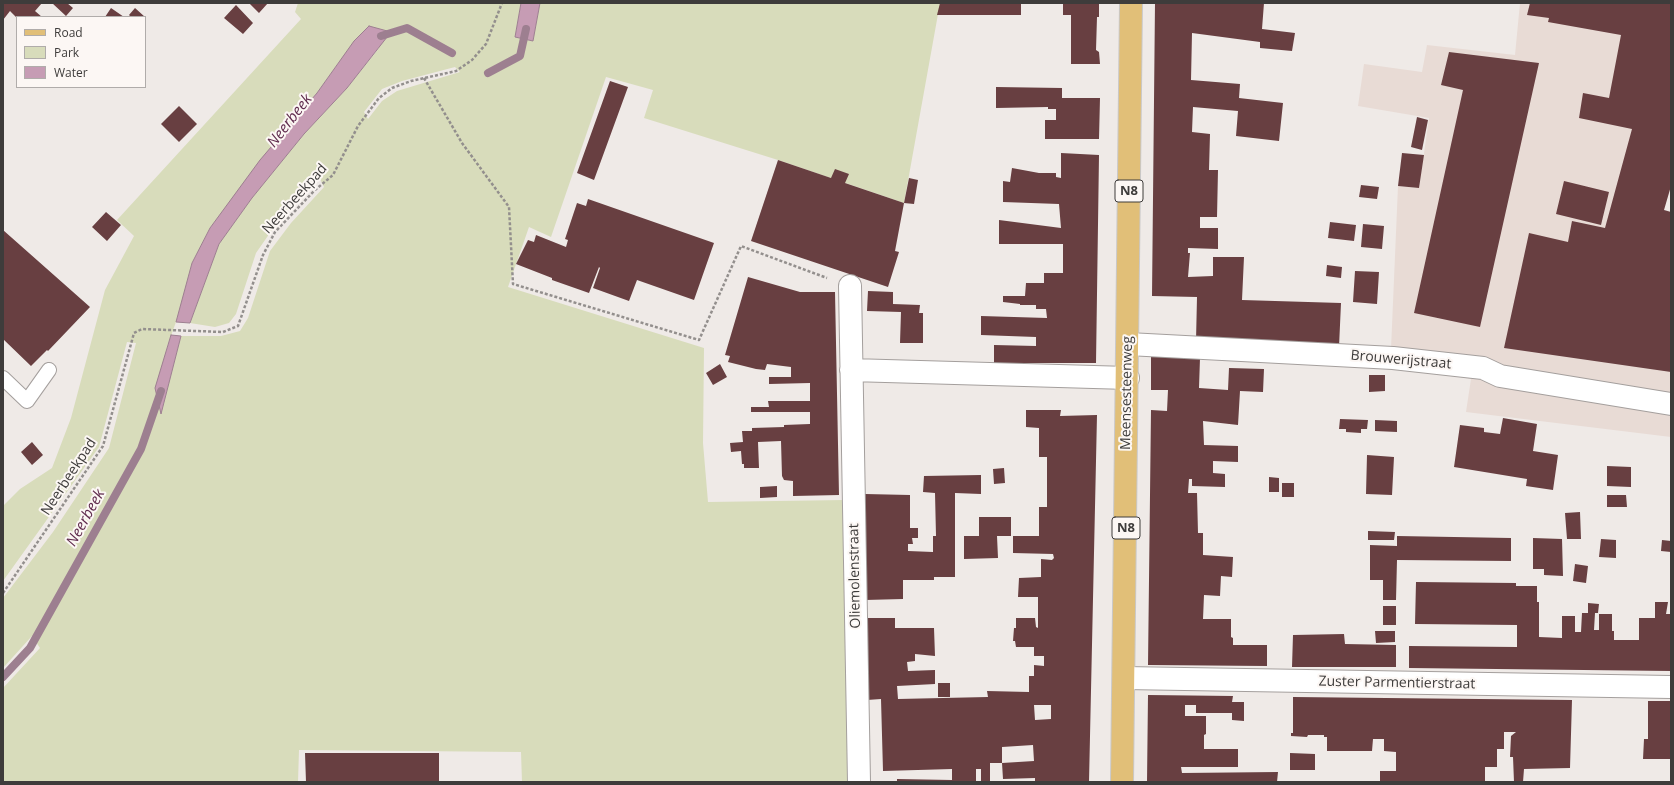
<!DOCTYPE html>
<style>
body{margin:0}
#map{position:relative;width:1674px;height:785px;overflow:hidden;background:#efeae7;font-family:"Open Sans",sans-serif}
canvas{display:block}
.frame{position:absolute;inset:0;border:4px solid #3e3c3b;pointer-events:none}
.legend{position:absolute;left:16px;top:16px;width:130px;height:72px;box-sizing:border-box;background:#fcf7f4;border:1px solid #b0acaa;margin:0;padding:5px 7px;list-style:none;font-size:12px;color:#3e3c3b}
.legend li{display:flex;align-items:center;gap:8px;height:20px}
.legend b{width:20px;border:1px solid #b0acaa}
</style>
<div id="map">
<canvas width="1674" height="785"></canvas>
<div class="frame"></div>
<ul class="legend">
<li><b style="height:5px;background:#e1bf78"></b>Road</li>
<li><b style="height:11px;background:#d8dcbb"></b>Park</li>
<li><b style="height:11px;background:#c69cb4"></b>Water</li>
</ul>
</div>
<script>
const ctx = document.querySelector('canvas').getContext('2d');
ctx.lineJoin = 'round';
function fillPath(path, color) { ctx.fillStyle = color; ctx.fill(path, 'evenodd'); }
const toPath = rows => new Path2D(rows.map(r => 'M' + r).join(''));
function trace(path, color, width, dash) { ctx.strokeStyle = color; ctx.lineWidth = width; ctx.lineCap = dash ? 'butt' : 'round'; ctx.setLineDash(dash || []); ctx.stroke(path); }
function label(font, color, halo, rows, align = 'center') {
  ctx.font = font + ' "Open Sans",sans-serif'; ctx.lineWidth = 4; ctx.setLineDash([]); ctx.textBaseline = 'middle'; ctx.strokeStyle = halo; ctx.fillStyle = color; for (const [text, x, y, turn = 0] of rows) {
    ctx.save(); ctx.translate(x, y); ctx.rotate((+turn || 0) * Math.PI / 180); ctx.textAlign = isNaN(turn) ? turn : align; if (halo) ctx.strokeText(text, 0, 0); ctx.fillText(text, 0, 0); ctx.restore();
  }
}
fillPath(toPath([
 [1520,3,1671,3,1671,186,1650,253,1671,259,1671,437,1466,412,1471,379,1394,364,1391,349,1398,186,1419,188,1429,118,1358,106,1364,64,1422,72,1427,45,1515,55]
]), '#e8dbd5');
fillPath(toPath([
 [298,3,521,3,515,37,533,41,540,3,940,3,904,203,778,160,644,118,653,90,606,77,551,237,529,227,508,287,704,348,703,443,708,502,845,500,851,782,522,782,521,752,299,750,298,782,3,782,3,688,40,648,32,636,3,668,3,598,53,532,109,448,136,343,127,342,99,447,3,581,3,506,20,489,52,468,71,418,105,290,134,236,117,220,301,19,295,12],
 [379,48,347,88,304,134,252,198,219,244,190,323,215,327,229,323,236,314,256,253,281,217,318,175,324,187,291,223,270,251,248,318,240,331,221,336,181,336,161,413,167,347,181,308,192,263,210,228,317,93,339,62],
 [455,67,460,72,397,91,382,101,368,119,364,112,382,89,402,81]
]), '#d8dcbb');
const water = toPath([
 [521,3,540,3,533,41,515,37,521,3],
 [369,26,391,32,347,88,304,134,252,198,219,244,190,323,176,322,192,263,210,228,260,160,317,93,354,41,369,26],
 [171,335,181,336,161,414,155,388,171,335]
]);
fillPath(water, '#c69cb4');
trace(water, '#9d7f90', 1);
trace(toPath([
 [381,36,407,28,452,53],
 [488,73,520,56,526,29],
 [3,677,30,648,141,449,161,391]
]), '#9d7f90', 8);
fillPath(toPath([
 [3,3,42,3,35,11,42,17,17,18,10,11,3,20],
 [52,3,67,3,73,8,66,16],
 [249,3,268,3,259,13],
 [940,3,1021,3,1021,15,937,15],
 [1063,3,1099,3,1099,17,1097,17,1096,50,1099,52,1100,64,1071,64,1071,15,1063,15],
 [1155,3,1264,3,1262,29,1295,33,1292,51,1260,48,1260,42,1192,33,1191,80,1240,84,1239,98,1283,103,1279,141,1236,136,1238,111,1193,107,1192,132,1210,134,1209,170,1218,170,1217,217,1200,217,1200,228,1218,228,1218,249,1188,248,1188,253,1190,253,1188,277,1213,276,1213,257,1244,257,1242,300,1341,303,1339,347,1196,341,1197,297,1152,296],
 [1530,3,1671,3,1671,186,1664,210,1671,212,1671,372,1504,348,1529,233,1568,242,1572,221,1605,228,1632,129,1579,118,1583,93,1609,98,1621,35,1548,22,1549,18,1527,15],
 [236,5,253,23,243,34,224,18],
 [111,8,124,17,105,17],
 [135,8,145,17,131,17,129,15],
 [1449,52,1539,63,1480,327,1414,313,1463,90,1441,85],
 [610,81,628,87,594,180,577,173],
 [996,87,1062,88,1062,98,1100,98,1099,139,1045,139,1045,120,1056,120,1056,109,1048,109,1048,107,996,108],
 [179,106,197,124,179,142,161,124],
 [1417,117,1428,120,1422,150,1411,147],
 [1061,153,1099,155,1096,363,994,363,994,345,1036,346,1036,337,981,335,981,316,1047,318,1046,309,1036,309,1036,305,1020,305,1020,304,1003,302,1003,296,1025,296,1026,283,1044,283,1044,273,1063,273,1063,244,999,244,999,220,1061,228,1059,204,1003,202,1003,181,1010,182,1012,168,1039,173,1056,173,1056,177,1061,178],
 [1402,153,1424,155,1419,188,1398,186],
 [778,160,831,178,835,169,849,174,845,183,904,203,909,178,918,180,914,204,904,203,895,251,899,252,888,287,751,241],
 [1564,181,1609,192,1601,225,1556,214],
 [1361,185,1379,187,1377,199,1359,197],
 [588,199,714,243,694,300,637,280,629,301,593,288,600,268,599,267,589,293,552,280,552,278,516,264,528,240,534,242,536,235,566,247,568,240,565,239,577,203,586,206],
 [106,212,121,225,107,241,92,227],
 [1330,222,1356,225,1354,241,1328,238],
 [1363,224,1384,226,1382,249,1361,247],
 [3,230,90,307,48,351,47,350,31,366,3,339],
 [1327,265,1342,267,1341,278,1326,276],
 [1355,271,1379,272,1377,304,1353,302],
 [748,277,800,292,835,292,839,495,793,496,793,481,784,480,782,476,781,441,758,442,759,468,744,468,744,464,742,464,741,451,731,452,730,443,743,442,742,431,752,431,752,428,784,427,784,425,810,424,810,412,751,412,751,407,769,407,768,401,810,401,810,383,769,384,769,377,791,377,791,367,767,364,765,370,756,369,728,362,730,356,725,355],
 [868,291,893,292,893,304,920,305,919,313,923,313,923,343,900,343,901,312,867,311],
 [1151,354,1200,358,1199,388,1228,390,1229,368,1264,369,1263,392,1240,391,1238,425,1203,421,1204,445,1238,446,1238,462,1213,461,1213,473,1225,474,1225,487,1192,486,1192,479,1189,479,1188,493,1197,493,1198,533,1203,533,1203,555,1233,557,1232,577,1221,576,1220,596,1204,595,1203,619,1231,619,1231,637,1233,638,1233,645,1267,645,1267,666,1148,665,1151,410,1167,411,1168,390,1151,390],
 [720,364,727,377,713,385,706,373],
 [1369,375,1385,375,1385,391,1369,392],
 [1026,410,1061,410,1060,416,1097,415,1089,782,1035,782,1035,778,1003,779,1002,763,990,763,990,782,981,782,981,769,976,769,976,782,897,782,897,779,952,780,952,769,883,771,881,699,867,700,866,618,895,618,895,628,934,628,935,656,915,654,915,661,907,662,908,671,935,670,935,684,897,686,898,699,988,697,987,691,1029,692,1029,676,1034,676,1034,665,1044,666,1044,656,1034,656,1034,647,1016,647,1015,641,1013,641,1014,628,1016,628,1016,618,1035,618,1036,627,1038,628,1038,597,1018,597,1019,578,1041,577,1041,559,1052,560,1054,558,1053,554,1013,553,1013,536,1039,536,1039,507,1047,507,1047,457,1039,457,1039,428,1026,427],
 [1034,705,1051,705,1051,719,1035,720],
 [1033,745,1034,761,1002,763,1002,747],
 [1503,418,1537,424,1533,451,1558,455,1553,490,1526,486,1527,479,1454,467,1460,425,1484,428,1484,432,1500,434],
 [1340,419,1368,420,1367,429,1361,429,1361,433,1346,432,1346,429,1339,429],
 [1375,420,1397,421,1397,432,1375,431],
 [32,442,43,455,32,465,21,452],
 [1367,455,1394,457,1392,495,1366,494],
 [1607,466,1631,467,1631,487,1607,486],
 [1004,468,1005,483,994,484,993,469],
 [981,475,981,494,955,493,955,577,934,577,934,580,903,580,903,599,865,600,865,494,910,495,910,528,918,528,918,538,912,538,913,544,908,544,908,551,933,552,933,536,936,536,935,493,923,492,924,476],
 [1269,477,1279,478,1279,492,1269,492],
 [1282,483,1294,483,1294,497,1282,497],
 [777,486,777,497,760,498,760,487],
 [1607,495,1626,495,1627,507,1607,507],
 [1580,512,1581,539,1567,539,1565,513],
 [979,517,1011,517,1011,536,997,536,998,558,964,559,964,536,979,536],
 [1368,531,1395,532,1394,540,1368,540],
 [1397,536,1511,538,1511,561,1397,560,1396,600,1383,600,1383,580,1370,580,1370,545,1397,546],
 [1533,538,1562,539,1563,576,1544,575,1544,569,1533,569],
 [1601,539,1616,540,1616,558,1599,557],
 [1662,540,1671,541,1671,552,1661,551],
 [1575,564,1588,566,1586,583,1573,581],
 [1416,582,1516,583,1516,586,1537,586,1537,602,1539,602,1539,637,1562,638,1562,616,1575,616,1575,632,1581,632,1582,613,1588,613,1588,603,1599,604,1598,613,1595,613,1594,630,1599,630,1599,614,1612,614,1612,631,1614,631,1614,640,1639,640,1639,618,1655,618,1655,602,1668,602,1666,614,1671,614,1671,671,1409,668,1409,646,1517,647,1517,625,1415,624],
 [1383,606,1396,606,1396,625,1383,625],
 [1375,631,1395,631,1395,642,1376,643],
 [1344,634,1345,644,1396,645,1396,667,1292,667,1293,635],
 [938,683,950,683,950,697,938,697],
 [1148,695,1233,696,1232,702,1244,702,1244,721,1232,720,1232,713,1196,713,1196,705,1185,705,1185,716,1206,716,1206,734,1204,735,1204,749,1238,749,1238,767,1181,767,1182,773,1278,772,1277,782,1147,782],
 [1293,697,1572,700,1570,768,1524,769,1523,782,1514,782,1513,757,1510,757,1511,736,1516,732,1504,732,1504,749,1497,749,1497,767,1485,767,1485,782,1380,782,1380,771,1396,771,1396,752,1384,751,1384,739,1373,739,1372,751,1327,751,1327,737,1324,737,1324,735,1308,735,1307,737,1291,736,1291,733,1293,733],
 [1648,701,1671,701,1671,759,1643,759,1644,739,1648,739],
 [305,753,439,753,439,782,306,782],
 [1290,753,1315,754,1315,770,1290,770]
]), '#683f41');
const lane = toPath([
 [3,378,27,401,49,370]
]);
const street = toPath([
 [850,286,859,782],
 [1128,344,1393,358,1483,368,1500,376,1671,404],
 [851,370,1128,378],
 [1124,678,1671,687]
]);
const primary = toPath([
 [1122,782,1131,3]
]);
trace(lane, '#a49f9d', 16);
trace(street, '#a49f9d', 24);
trace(primary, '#c9c8c8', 24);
trace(toPath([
 [424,78,462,143,509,207,513,284,699,340,741,246,827,278],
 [3,593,103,446,134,333,142,329,223,332,238,326,263,255,275,232,315,190,333,175,358,126,379,98,392,88,411,81,456,71,472,60,486,44,502,3]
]), '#938f8d', 2.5, [3, 2]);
trace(lane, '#fff', 14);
trace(street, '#fff', 22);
trace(primary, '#e1bf78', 22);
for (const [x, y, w] of [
 [1129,191,28],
 [1126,528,28]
]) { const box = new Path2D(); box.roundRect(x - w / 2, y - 11, w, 22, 3); ctx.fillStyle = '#fcf7f4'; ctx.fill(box); trace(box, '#3e3c3b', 1); }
label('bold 13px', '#3e3c3b', null, [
 ["N8",1129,191],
 ["N8",1126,528]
]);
label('14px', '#3e3c3b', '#fcf7f4', [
 ["Neerbeekpad",295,199,-48],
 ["Brouwerijstraat",1401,360,5],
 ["Meensesteenweg",1127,393,-89],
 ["Neerbeekpad",69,477,-57],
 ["Oliemolenstraat",855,576,-91],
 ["Zuster Parmentierstraat",1397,683,1]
]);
label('italic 15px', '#602c4e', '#fcf7f4', [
 ["Neerbeek",290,121,-52],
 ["Neerbeek",86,518,-61]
]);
</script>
